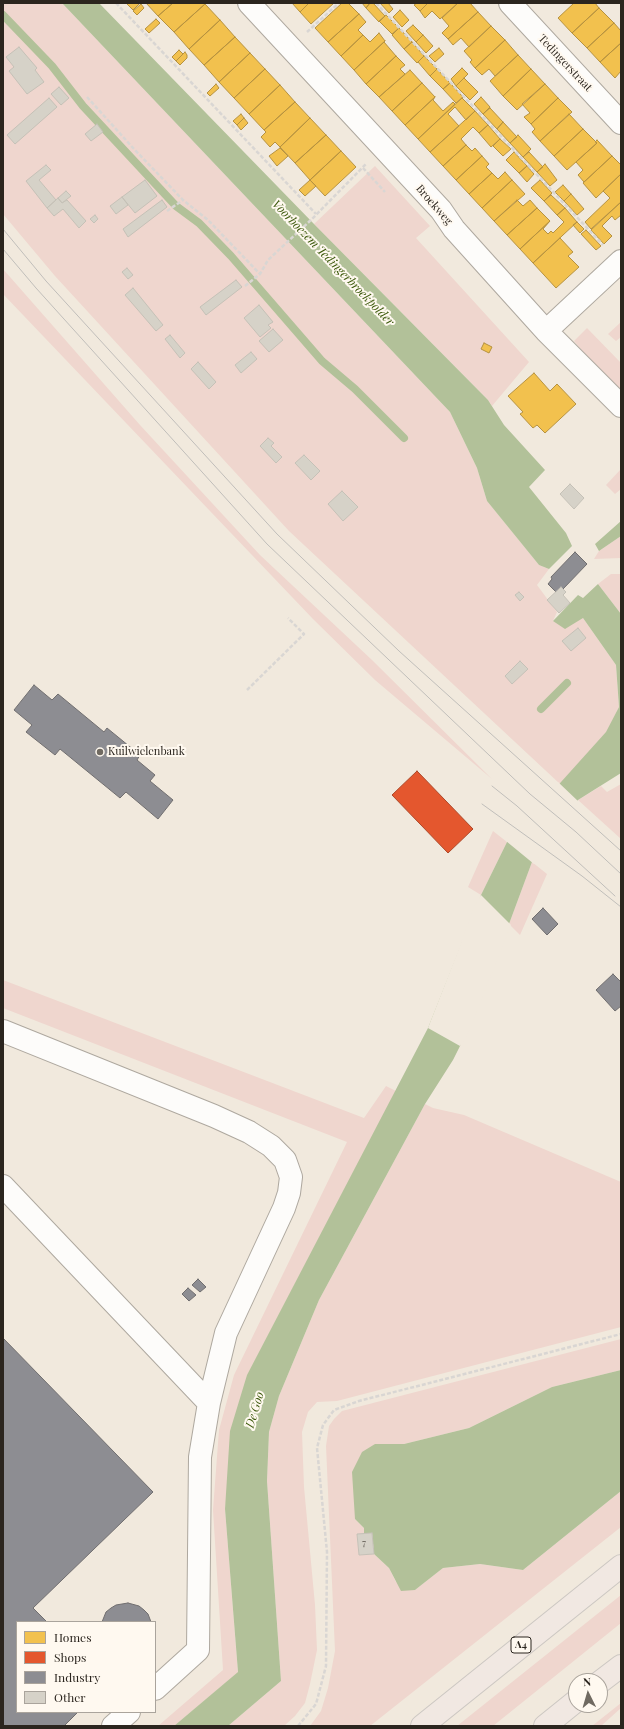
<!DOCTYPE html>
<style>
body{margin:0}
#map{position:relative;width:624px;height:1729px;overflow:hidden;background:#f1e9dd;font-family:"Playfair Display",serif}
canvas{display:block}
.frame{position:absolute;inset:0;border:4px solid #2b251e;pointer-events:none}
.legend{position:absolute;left:16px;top:1621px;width:140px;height:92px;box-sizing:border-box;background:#fff9f0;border:1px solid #aaa49c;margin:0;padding:5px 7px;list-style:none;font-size:12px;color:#2b251e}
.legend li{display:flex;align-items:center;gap:8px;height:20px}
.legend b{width:20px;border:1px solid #aaa49c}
.north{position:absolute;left:568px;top:1673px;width:40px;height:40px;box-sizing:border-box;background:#fff9f0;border:1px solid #aaa49c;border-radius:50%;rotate:355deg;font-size:11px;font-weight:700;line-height:16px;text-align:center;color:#2b251e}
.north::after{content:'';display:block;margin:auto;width:14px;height:18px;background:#706a61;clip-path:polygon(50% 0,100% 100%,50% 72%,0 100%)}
</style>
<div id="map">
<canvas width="624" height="1729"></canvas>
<div class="frame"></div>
<ul class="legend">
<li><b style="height:11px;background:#f2c14e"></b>Homes</li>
<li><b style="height:11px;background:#e4572e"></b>Shops</li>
<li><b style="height:11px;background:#8d8d92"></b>Industry</li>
<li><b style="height:11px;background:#d6d2c8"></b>Other</li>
</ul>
<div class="north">N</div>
</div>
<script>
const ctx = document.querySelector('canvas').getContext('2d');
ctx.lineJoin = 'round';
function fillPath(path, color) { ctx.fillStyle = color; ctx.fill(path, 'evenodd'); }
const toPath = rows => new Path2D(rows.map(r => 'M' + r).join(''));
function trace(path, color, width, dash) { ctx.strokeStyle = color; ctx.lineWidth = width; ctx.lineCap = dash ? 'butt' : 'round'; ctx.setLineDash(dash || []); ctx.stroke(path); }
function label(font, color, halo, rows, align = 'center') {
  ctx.font = font + ' "Playfair Display",serif'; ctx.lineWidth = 4; ctx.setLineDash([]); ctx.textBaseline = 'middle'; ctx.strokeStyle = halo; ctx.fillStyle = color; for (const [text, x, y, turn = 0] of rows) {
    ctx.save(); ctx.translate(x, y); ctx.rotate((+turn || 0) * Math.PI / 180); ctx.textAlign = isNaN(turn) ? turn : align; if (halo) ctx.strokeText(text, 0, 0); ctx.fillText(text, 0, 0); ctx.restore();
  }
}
fillPath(toPath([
 [3,3,62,3,450,412,477,468,487,501,539,565,549,569,537,585,557,612,553,621,583,618,616,665,619,707,607,732,560,784,289,531,55,276,3,214],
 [375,166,430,226,416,238,529,362,492,406,488,400,314,224],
 [3,269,140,425,260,555,372,660,492,779,375,680,313,619,3,294],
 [621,322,621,337,616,341,608,334],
 [587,328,621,363,621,397,574,341],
 [621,469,621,489,615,494,606,485],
 [621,536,621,558,594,559,599,551],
 [611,574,621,574,621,614,598,584],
 [621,784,621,839,578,800,601,786,607,792],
 [493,831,507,842,481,895,468,887],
 [532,862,547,874,520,935,509,924],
 [3,980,364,1118,386,1086,396,1091,247,1376,225,1509,238,1673,174,1726,158,1726,223,1670,213,1510,219,1430,234,1375,347,1142,3,1008],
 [425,1104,433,1108,464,1115,621,1182,621,1327,337,1401,317,1402,308,1412,302,1432,304,1487,315,1605,317,1650,310,1684,305,1703,295,1716,284,1726,228,1726,281,1681,267,1481,269,1432,279,1396,319,1300],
 [621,1339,621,1370,552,1387,469,1428,404,1444,375,1444,355,1519,364,1528,364,1534,357,1535,359,1555,374,1554,389,1568,396,1582,415,1590,443,1568,480,1564,523,1570,621,1491,621,1527,370,1726,310,1726,321,1711,328,1688,335,1651,326,1446,329,1426,334,1419,342,1411],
 [621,1595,621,1623,493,1726,457,1726],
 [621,1703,621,1708,601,1726,592,1726]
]), '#efd6ce');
fillPath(toPath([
 [62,3,99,3,314,224,488,400,504,425,545,470,529,487,566,533,572,546,549,569,539,565,487,501,477,468,450,412],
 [621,521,621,536,599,551,595,544],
 [598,584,621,614,621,773,578,800,532,862,509,924,460,1046,453,1060,425,1104,319,1300,279,1396,269,1432,267,1481,281,1681,228,1726,174,1726,238,1672,225,1509,230,1431,247,1375,428,1028,481,895,507,842,606,732,619,707,616,665,583,618,565,629,553,621,578,595,583,598],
 [621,1370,621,1491,523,1570,480,1564,443,1568,415,1590,401,1591,389,1568,374,1554,372,1533,364,1534,364,1528,355,1519,352,1472,362,1452,375,1444,404,1444,469,1428,552,1387]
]), '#b2c199');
fillPath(toPath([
 [558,782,579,802,534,864,506,841],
 [481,895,511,925,467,1036,460,1046,428,1028,460,946,474,907]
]), '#f1e9dd');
const homes = toPath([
 [126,3,140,3,133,10,126,3],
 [146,3,173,3,158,16,146,3],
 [173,3,204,3,205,4,174,32,158,16,173,3],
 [292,3,309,3,300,12,292,3],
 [309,3,334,3,311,24,300,12,309,3],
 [342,3,348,3,359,14,328,42,315,28,342,3],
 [362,3,370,3,366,8,362,3],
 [370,3,373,3,385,16,379,22,366,8,370,3],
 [380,3,388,3,393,9,389,13,380,3],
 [417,3,428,3,420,11,414,5,417,3],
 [428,3,458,3,440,19,432,11,425,18,420,11,428,3],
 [458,3,470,3,478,12,448,39,442,33,449,26,442,18,458,3],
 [574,3,595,3,599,8,572,33,558,18,574,3],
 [141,4,144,8,137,15,133,11,141,4],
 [205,4,220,20,189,49,174,32,205,4],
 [599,8,614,23,587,48,572,33,599,8],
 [400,10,409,20,402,27,393,17,400,10],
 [478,12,491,26,469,47,461,38,453,45,448,39,478,12],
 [359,14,366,22,358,30,363,35,341,56,328,42,359,14],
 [386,15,399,28,392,34,379,21,386,15],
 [156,19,160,23,149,33,145,29,156,19],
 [220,20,235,37,204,65,189,49,220,20],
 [614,23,621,31,621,43,600,62,587,48,614,23],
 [413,25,423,35,416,42,406,31,413,25],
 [491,26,505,40,475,68,470,62,472,60,464,51,491,26],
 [399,28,412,42,404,49,392,35,399,28],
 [379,33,385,41,354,70,341,56,363,35,370,42,379,33],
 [423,35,433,46,426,53,416,42,423,35],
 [235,37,250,53,219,82,204,65,235,37],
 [505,40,518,55,495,76,489,69,482,75,475,68,505,40],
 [385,41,384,42,396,56,366,84,354,70,385,41],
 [412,42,424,56,417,63,404,49,412,42],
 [621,43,621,71,615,78,600,62,621,43],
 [439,48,444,54,435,62,429,56,439,48],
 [179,50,183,54,176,61,172,57,179,50],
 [185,52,187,55,187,58,180,65,176,61,185,52],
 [250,53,265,69,234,98,219,82,250,53],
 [518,55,531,69,503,96,490,81,518,55],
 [396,56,405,65,400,69,405,74,379,97,366,84,396,56],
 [424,56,437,69,430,76,418,62,424,56],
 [462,68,468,74,456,86,451,79,462,68],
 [265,69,280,85,249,114,234,98,265,69],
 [437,69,450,83,443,89,430,76,437,69],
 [531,69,545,84,517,110,503,96,531,69],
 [410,70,422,83,392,111,379,97,410,70],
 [464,78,478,92,470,100,456,86,464,78],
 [422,83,435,97,405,125,392,111,422,83],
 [450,83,463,97,456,103,443,89,450,83],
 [216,84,219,88,210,96,207,93,216,84],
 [545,84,558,98,531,124,524,117,530,113,522,104,545,84],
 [280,85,295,102,264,130,249,114,280,85],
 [435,97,433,100,443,111,453,102,455,104,418,139,405,125,435,97],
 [481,97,490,107,483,114,474,104,481,97],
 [462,98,475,111,466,120,455,107,448,114,459,126,430,152,418,139,462,98],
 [558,98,572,112,540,141,532,132,535,129,531,124,558,98],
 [295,102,310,118,280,147,275,142,270,147,261,137,266,132,264,130,295,102],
 [490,108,503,122,497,129,483,114,490,108],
 [475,111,488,125,479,133,473,127,461,139,466,145,443,166,430,152,475,111],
 [241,114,244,118,237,125,233,121,241,114],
 [569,114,583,129,554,156,540,141,569,114],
 [244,118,248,123,241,130,237,125,244,118],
 [310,118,326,135,295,163,280,147,310,118],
 [503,122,517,137,510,143,497,129,503,122],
 [488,125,500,139,491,147,479,133,488,125],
 [583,129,597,143,567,170,554,156,583,129],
 [326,135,341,151,310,180,295,163,326,135],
 [518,135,531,149,523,157,510,143,518,135],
 [500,139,511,149,503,156,493,146,500,139],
 [597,140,612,156,584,182,578,175,583,170,576,162,597,143,595,142,597,140],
 [466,145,472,151,475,148,482,156,456,180,443,166,466,145],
 [280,148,288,156,277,166,269,156,280,148],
 [341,151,356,167,325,196,310,180,341,151],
 [514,152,527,166,519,173,506,160,514,152],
 [529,152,543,167,537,172,523,157,529,152],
 [482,156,489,164,486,167,492,173,469,194,456,180,482,156],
 [612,156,621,165,621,174,596,198,583,183,612,156],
 [545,164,557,180,550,186,537,172,545,164],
 [527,166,534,174,527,182,519,173,527,166],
 [505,172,512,180,482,208,469,194,492,173,498,179,505,172],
 [621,174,621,202,591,229,585,222,610,198,603,191,621,174],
 [310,180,316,186,305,196,299,190,310,180],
 [512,180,525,194,494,221,482,208,512,180],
 [540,180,552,193,544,201,531,188,540,180],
 [563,185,571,194,564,201,555,192,563,185],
 [571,194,584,209,577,215,564,201,571,194],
 [551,195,565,208,557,215,544,201,551,195],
 [517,200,523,206,530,200,537,208,507,235,494,221,517,200],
 [621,202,621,215,615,220,612,216,602,226,612,236,604,244,591,230,621,202],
 [537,208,550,221,520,249,507,235,537,208],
 [565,208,577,222,533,263,520,249,550,221,543,229,548,234,551,231,553,233,564,222,557,215,565,208],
 [577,222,584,229,580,233,573,225,577,222],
 [586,230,601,246,596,250,581,234,586,230],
 [560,238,573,252,568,256,579,267,556,288,533,263,560,238],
 [484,343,492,347,489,353,481,349,484,343],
 [534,373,550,391,557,384,576,404,545,433,537,425,533,428,520,414,523,412,508,396,534,373]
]);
fillPath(homes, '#f2c14e');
trace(homes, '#b69240', 1);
const shops = toPath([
 [417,771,473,829,448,853,392,795,417,771]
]);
fillPath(shops, '#e4572e');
trace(shops, '#ac4829', 1);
const industry = toPath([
 [575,552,587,564,563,589,561,587,556,592,548,584,552,579,551,577,575,552],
 [34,685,52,700,58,694,104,732,107,728,140,755,137,760,155,775,150,781,173,800,158,819,126,792,120,798,60,749,55,755,26,732,32,725,14,710,34,685],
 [543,908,558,924,547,935,532,919,543,908],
 [613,974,621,982,621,1006,615,1011,596,990,613,974],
 [198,1279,206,1287,200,1292,192,1285,198,1279],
 [188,1288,196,1295,189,1301,182,1294,188,1288],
 [3,1338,153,1492,33,1608,47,1622,17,1622,17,1712,78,1712,64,1726,3,1726,3,1338],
 [128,1603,139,1606,144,1610,148,1614,151,1622,102,1622,106,1612,111,1608,116,1605,128,1603]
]);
fillPath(industry, '#8d8d92');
trace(industry, '#706e6f', 1);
trace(toPath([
 [3,15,52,66,83,106,176,206,199,223,231,256,322,361,355,389,404,438],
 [541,709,567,683]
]), '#b2c199', 8);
const building = toPath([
 [19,47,37,68,35,70,44,82,27,94,9,71,14,67,6,57,19,47],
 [59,87,69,98,61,105,51,94,59,87],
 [49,98,57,107,15,144,7,135,49,98],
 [97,124,103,132,91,141,85,134,97,124],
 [46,165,51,170,39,180,56,200,47,208,26,181,46,165],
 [145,180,157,196,135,213,122,197,145,180],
 [66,191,71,196,62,203,58,198,66,191],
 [122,197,128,205,116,214,110,206,122,197],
 [58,198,62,203,67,200,86,221,79,228,63,209,54,216,47,208,58,198],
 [162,200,167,207,128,237,123,229,162,200],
 [95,215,98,219,94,223,90,219,95,215],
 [127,268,133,275,128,279,122,272,127,268],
 [236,280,242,287,206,315,200,307,236,280],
 [133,288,163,325,156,331,125,295,133,288],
 [259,305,273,322,268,325,271,328,260,337,244,318,259,305],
 [273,329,283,340,269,352,259,341,273,329],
 [170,335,185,353,180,358,165,339,170,335],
 [251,352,257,359,241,373,235,365,251,352],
 [198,362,216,382,209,389,191,369,198,362],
 [268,438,274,443,271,446,282,457,276,463,260,446,268,438],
 [304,455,320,471,311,480,295,463,304,455],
 [570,484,584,498,574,509,560,494,570,484],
 [342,491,358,507,343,521,328,504,342,491],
 [561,587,566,592,563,595,570,603,559,613,547,600,561,587],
 [519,592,524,597,520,601,515,595,519,592],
 [578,628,586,638,571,651,562,641,578,628],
 [520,661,528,669,512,684,505,676,520,661],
 [372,1533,374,1554,359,1555,357,1534,372,1533]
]);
fillPath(building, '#d6d2c8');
trace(building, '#c5c1b7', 1);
const minor = toPath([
 [249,3,441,210,454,229,546,331,621,406],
 [510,3,621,123],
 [546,331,621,261],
 [3,1031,214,1116,249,1132,271,1146,285,1160,291,1177,289,1193,284,1208,226,1333,209,1403,200,1457,198,1650,155,1689],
 [3,1186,209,1403],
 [113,1726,129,1712]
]);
const highway = toPath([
 [600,1682,621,1666],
 [422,1726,621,1566],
 [545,1726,576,1701]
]);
trace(minor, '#aea89f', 24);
trace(highway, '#ccc7c2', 24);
trace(toPath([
 [116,3,316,214],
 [376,3,603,245],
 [307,32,339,3],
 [87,97,134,149,183,200,208,220,260,274],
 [363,168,385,192],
 [167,211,183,200],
 [245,286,260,274,268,260,312,219,366,164],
 [247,690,304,634,288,618],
 [298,1726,316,1704,326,1666,327,1552,317,1448,323,1425,334,1410,359,1401,621,1334]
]), '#d9d6d3', 2.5, [4, 2]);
trace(minor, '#fdfcfa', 22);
trace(highway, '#f1e8e2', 22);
trace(toPath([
 [3,229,46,281,277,534,399,651,621,851],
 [3,249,36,288,267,544,530,794,576,832,621,874],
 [492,786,517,806,615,896],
 [482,804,582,876,621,907]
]), '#c0beba', 1);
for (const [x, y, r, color] of [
 [100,752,4,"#706a61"]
]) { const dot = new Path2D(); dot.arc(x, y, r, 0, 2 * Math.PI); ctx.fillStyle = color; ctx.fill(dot); trace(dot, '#fff9f0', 1.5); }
label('9px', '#58524a', null, [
 ["7",364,1543]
]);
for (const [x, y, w] of [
 [521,1645,20]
]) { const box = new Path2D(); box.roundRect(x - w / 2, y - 8, w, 16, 3); ctx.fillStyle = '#fff9f0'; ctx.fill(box); trace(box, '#2b251e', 1); }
label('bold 10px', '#2b251e', null, [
 ["A4",521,1645]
]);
label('11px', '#2b251e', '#fff9f0', [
 ["Tedingerstraat",565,63,47],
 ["Broekweg",434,205,49]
]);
label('11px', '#2b251e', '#fff9f0', [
 ["Kuilwielenbank",108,752]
], 'left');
label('italic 12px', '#3d5a0d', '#fff9f0', [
 ["Voorboezem Tedingerbroekpolder",333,263,46],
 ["De Goo",255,1410,-73]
]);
</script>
